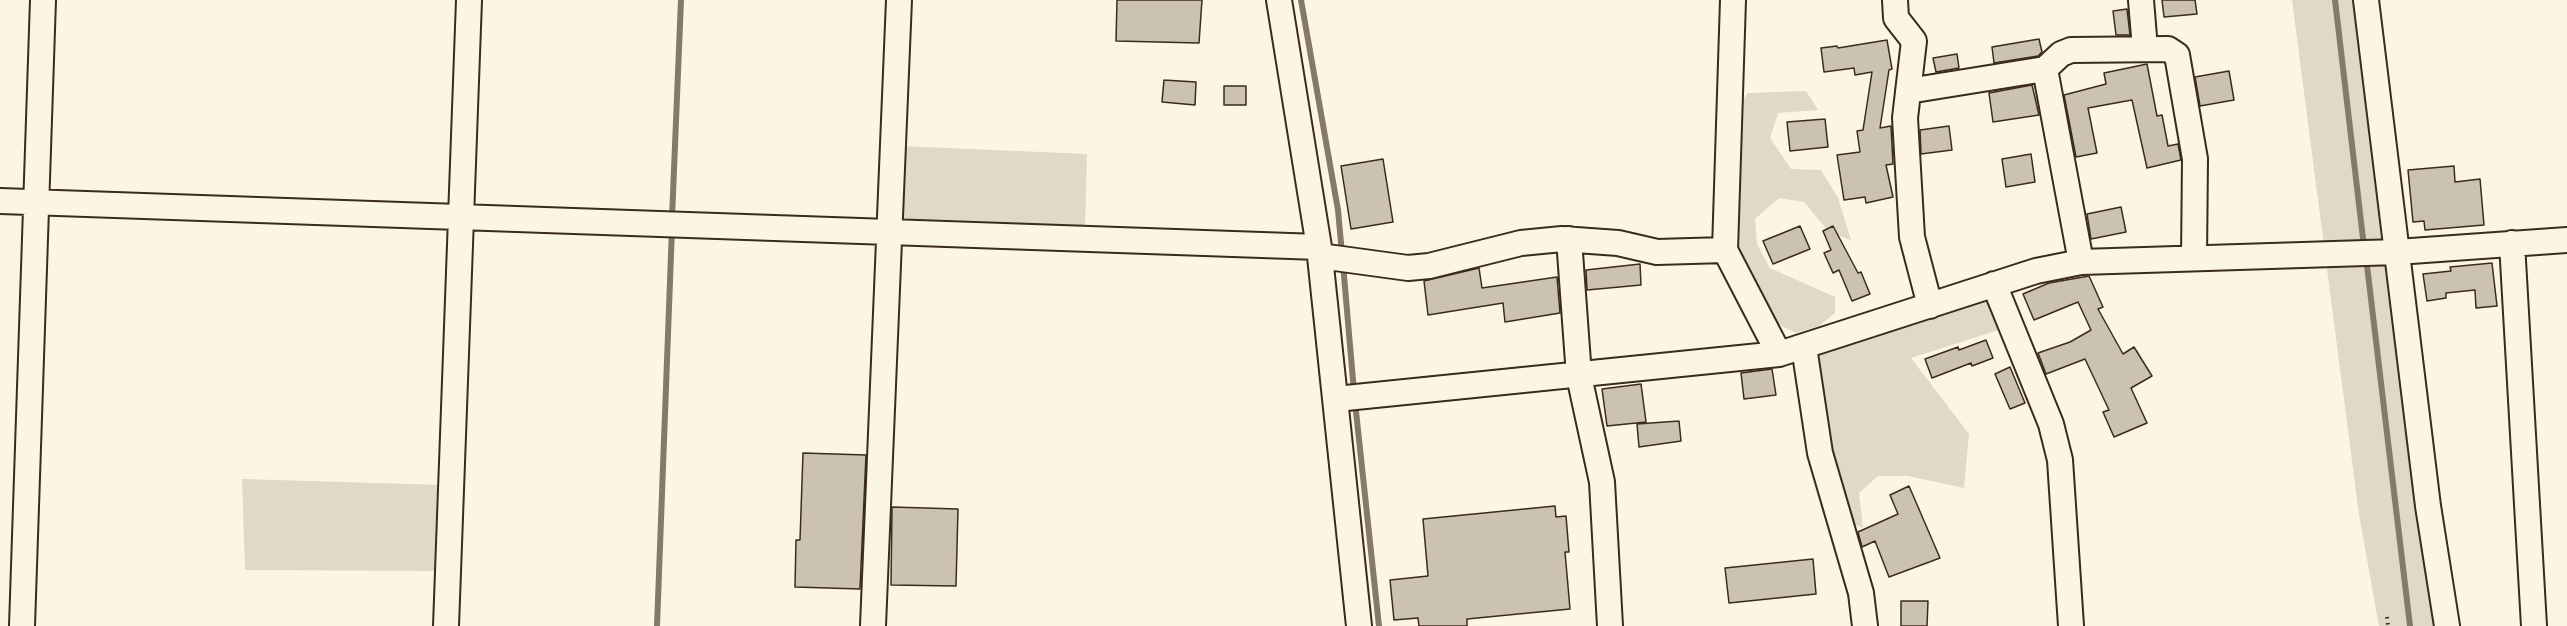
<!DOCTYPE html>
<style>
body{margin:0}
canvas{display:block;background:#fcf5e5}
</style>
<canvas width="2567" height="626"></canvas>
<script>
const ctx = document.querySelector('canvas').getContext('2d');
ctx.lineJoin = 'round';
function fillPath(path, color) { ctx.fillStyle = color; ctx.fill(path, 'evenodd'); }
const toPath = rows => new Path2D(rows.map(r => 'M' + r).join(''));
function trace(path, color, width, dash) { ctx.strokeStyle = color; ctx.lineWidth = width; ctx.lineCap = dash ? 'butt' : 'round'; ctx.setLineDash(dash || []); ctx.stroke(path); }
fillPath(toPath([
 [2292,0,2363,0,2446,626,2379,626,2359,515],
 [1806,91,1818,110,1778,113,1770,138,1791,169,1821,170,1838,198,1851,240,1830,233,1804,202,1779,198,1755,219,1757,244,1770,268,1835,297,1835,313,1819,326,1796,333,1756,313,1725,250,1730,118,1748,93],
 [901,146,1087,154,1085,229,898,225],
 [1994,284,2011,326,1911,358,1969,434,1964,488,1908,476,1878,476,1859,493,1863,528,1839,519,1811,344],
 [242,479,444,485,441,571,245,570]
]), '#e0d8c8');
trace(toPath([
 [1301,0,1338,210,1342,254],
 [2335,0,2364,247],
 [672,218,681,0],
 [2366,257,2410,626],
 [1343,264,1354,392],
 [1355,402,1379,626],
 [657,626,672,228]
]), '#85796b', 6);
const building = toPath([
 [1117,0,1202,0,1199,43,1116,41,1117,0],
 [2162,0,2195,0,2197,14,2164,17,2162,0],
 [2127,9,2130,35,2116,35,2113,11,2127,9],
 [2039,39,2042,52,2038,56,1994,63,1992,47,2039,39],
 [1887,40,1892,69,1889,70,1880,128,1891,126,1893,164,1886,165,1893,197,1866,203,1865,197,1844,200,1837,155,1860,152,1857,131,1863,130,1872,72,1855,75,1854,68,1824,72,1821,48,1837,46,1838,48,1887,40],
 [1957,54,1959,68,1936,72,1933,58,1957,54],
 [2147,64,2157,116,2162,115,2168,146,2178,144,2181,160,2147,168,2132,100,2088,108,2097,153,2076,157,2064,95,2106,84,2104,73,2147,64],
 [2229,71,2234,100,2200,106,2195,77,2229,71],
 [1164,80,1196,82,1195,105,1162,102,1164,80],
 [2032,85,2039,115,1993,122,1989,93,2032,85],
 [1224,86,1246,86,1246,105,1224,105,1224,86],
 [1825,119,1828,147,1790,151,1787,122,1825,119],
 [1949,126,1952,150,1921,154,1920,130,1949,126],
 [2031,154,2035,182,2006,187,2002,159,2031,154],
 [1383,159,1393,222,1351,229,1341,166,1383,159],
 [2454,166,2455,182,2480,179,2484,225,2425,230,2424,221,2413,222,2408,170,2454,166],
 [2121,207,2126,232,2091,239,2087,214,2121,207],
 [1800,226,1810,249,1773,264,1763,241,1800,226],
 [1833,226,1858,273,1861,272,1870,294,1852,301,1839,270,1833,273,1824,253,1831,250,1823,231,1833,226],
 [2492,263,2497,306,2476,308,2475,290,2446,293,2446,298,2427,301,2423,274,2451,271,2450,267,2492,263],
 [1640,264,1641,285,1587,290,1586,270,1640,264],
 [1479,268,1482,288,1557,277,1560,313,1505,322,1503,303,1428,315,1424,281,1479,268],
 [2089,276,2103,307,2098,309,2123,354,2134,347,2152,376,2131,388,2147,423,2114,437,2103,412,2109,410,2085,359,2046,374,2038,353,2070,342,2091,330,2078,302,2034,320,2023,294,2049,283,2089,276],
 [1986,340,1993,358,1972,366,1971,363,1932,378,1925,359,1958,347,1959,350,1986,340],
 [2010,367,2025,403,2010,409,1995,374,2010,367],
 [1772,369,1776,395,1744,399,1741,373,1772,369],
 [1641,384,1646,422,1607,426,1602,389,1641,384],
 [1679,421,1681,441,1639,447,1637,424,1679,421],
 [803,453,866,455,860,589,795,587,796,540,800,540,803,453],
 [1909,486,1940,558,1889,577,1875,541,1862,547,1858,532,1898,514,1890,495,1909,486],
 [1555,506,1556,517,1566,516,1569,552,1565,552,1570,609,1467,619,1467,626,1419,626,1418,618,1394,620,1390,580,1428,576,1423,519,1555,506],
 [892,507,958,509,956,586,891,585,892,507],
 [1813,559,1816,594,1729,603,1725,568,1813,559],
 [1901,601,1928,601,1927,626,1901,626,1901,601]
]);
fillPath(building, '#ccc2b3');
trace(building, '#3b2a1e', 1.5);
const minor = toPath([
 [1279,0,1319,247,1359,626],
 [1895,0,1896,18,1914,41,1905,118,1912,237,1930,306],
 [2141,0,2145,49],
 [2366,0,2428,506,2447,626],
 [2045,69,2061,54,2071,50,2168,49,2177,55,2195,159,2194,258],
 [1908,91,2045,69,2081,262],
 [0,201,1319,247],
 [1569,239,1579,376,1602,482,1610,626],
 [2512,243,2534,626],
 [1725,250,1733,0],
 [1320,256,1408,268,1429,266,1521,243,1562,239,1618,243,1657,252,1725,250,1779,354],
 [1994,284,2051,424,2060,460,2071,626],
 [1804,347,1820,453,1861,593,1865,626],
 [1336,399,1779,354,2036,271,2081,262,2397,252,2567,240],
 [22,626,43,0],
 [446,626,469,0],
 [873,626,899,0]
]);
trace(minor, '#3b2a1e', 28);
trace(toPath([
 [2387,617,2388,626]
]), '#3b2a1e', 4, [1.5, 4.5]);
trace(minor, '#fcf5e5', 24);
</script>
